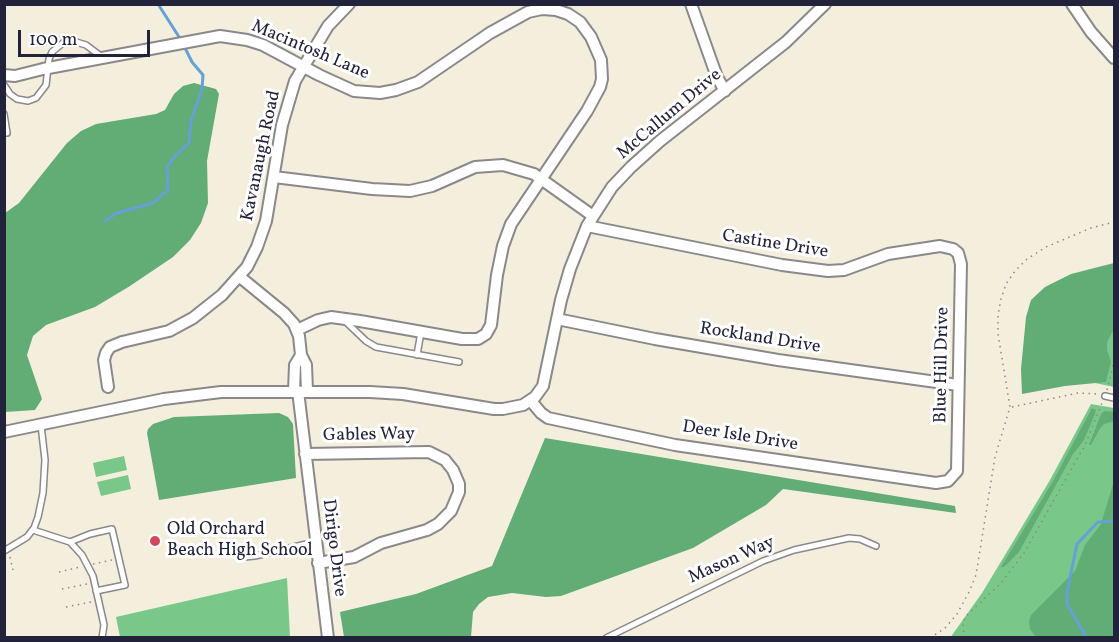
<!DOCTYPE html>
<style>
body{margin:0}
#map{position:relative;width:1119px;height:642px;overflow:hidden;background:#f4efdc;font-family:Vollkorn,serif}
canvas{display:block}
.frame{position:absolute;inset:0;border:6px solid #22223b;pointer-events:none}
.scale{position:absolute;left:18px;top:30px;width:132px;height:27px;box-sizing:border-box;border:3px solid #22223b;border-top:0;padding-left:8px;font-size:18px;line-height:21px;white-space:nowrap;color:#22223b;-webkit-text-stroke:4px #fff;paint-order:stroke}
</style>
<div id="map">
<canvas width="1119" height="642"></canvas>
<div class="frame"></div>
<div class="scale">100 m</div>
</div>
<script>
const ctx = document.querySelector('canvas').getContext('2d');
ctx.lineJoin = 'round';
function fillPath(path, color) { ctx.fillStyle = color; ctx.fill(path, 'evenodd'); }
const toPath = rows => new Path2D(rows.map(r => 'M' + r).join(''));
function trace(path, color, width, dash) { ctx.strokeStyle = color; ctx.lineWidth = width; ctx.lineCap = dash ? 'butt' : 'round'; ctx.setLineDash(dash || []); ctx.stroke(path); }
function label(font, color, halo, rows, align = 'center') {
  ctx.font = font + ' Vollkorn,serif'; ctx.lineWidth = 6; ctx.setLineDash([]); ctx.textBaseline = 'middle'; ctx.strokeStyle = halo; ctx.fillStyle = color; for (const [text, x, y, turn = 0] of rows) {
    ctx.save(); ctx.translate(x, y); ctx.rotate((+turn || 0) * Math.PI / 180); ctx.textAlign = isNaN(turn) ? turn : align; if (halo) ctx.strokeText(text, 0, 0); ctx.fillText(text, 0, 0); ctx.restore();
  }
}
fillPath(toPath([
 [1114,293,1114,387,1095,383,1085,372],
 [1091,404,1114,408,1114,637,950,638,982,593,1002,560,1050,480],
 [124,456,127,470,96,477,93,463],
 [128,475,131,489,101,496,97,482],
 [287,578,290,637,120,637,116,617]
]), '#79c889');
fillPath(toPath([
 [194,83,216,89,219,94,207,161,208,203,201,223,190,240,173,257,130,286,95,307,46,325,33,336,27,355,42,399,35,410,5,412,5,213,19,203,67,143,81,131,96,124,156,114,165,110,174,94,183,86],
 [1114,263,1114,329,1107,342,1107,350,1111,362,1106,382,1065,386,1022,394,1021,369,1026,317,1031,300,1045,287,1071,274],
 [1092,408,1096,410,1095,414,1084,440,1073,454,1019,552,1004,567,1001,567,1052,483],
 [1105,411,1114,412,1114,421,1104,424,1099,430,1091,445,1089,445,1101,414],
 [279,413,288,417,293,424,296,478,159,500,147,433,148,429,153,424,174,417],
 [545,438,955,506,956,513,783,489,766,505,693,548,561,596,546,597,512,593,488,597,479,604,473,612,471,637,344,637,340,612,416,594,492,566],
 [1114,481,1114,637,1036,637,1030,629,1029,621,1031,615,1075,571,1085,545,1101,524]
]), '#62ac75');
trace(toPath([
 [158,4,181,40],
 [105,221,117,213,153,203,168,190,167,167,175,156,189,143,191,121,202,89,203,75,192,62,184,46],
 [1087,638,1067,604,1067,592,1077,544,1098,522,1114,521]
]), '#66a1d6', 3);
const lane = toPath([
 [4,85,10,94,17,99,28,101,36,98,46,85,49,59,52,52,64,42,73,41,86,45,102,57],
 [4,114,7,133],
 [345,321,366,341,376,347,459,362],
 [417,355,421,332],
 [1105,396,1114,398],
 [33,530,70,542,82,555,93,576,104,625,102,638],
 [70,542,90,534,112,529,125,585,96,591],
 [4,551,27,537,34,528,38,517,43,493,45,460,41,425],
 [244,557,255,556,315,542],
 [606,638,763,561,794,550,849,538,860,539,876,546]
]);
const street = toPath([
 [691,4,717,77,725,91],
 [1072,4,1091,32,1114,58],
 [4,75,15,76,43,69,220,36,247,40,263,45,319,75,354,91,380,93,396,90,418,82,490,33,528,12,542,9,556,10,568,14,580,22,591,37,601,60,602,79,600,87,587,111,511,224,503,246,497,275,491,325,486,334,478,339,462,339,360,321,331,317,318,320,297,330],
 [274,177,372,189,410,191,432,186,475,167,503,165,534,174,593,216],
 [240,277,284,313,294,324,299,336,301,355,306,365,307,391],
 [557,319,655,339,778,360,958,385],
 [108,387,104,360,106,353,110,347,122,342,169,331,193,318,222,295,247,267,257,247,266,221,282,125,295,81,328,26,349,4],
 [294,391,295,365,301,355],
 [298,391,328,638],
 [531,401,541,413,548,418,675,445,936,483,948,481,957,471,961,264,958,253,953,249,940,246,888,254,844,270,828,271,782,265,587,226],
 [4,432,164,399,221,392,370,392,403,394,494,409,503,409,523,405,535,397,543,386,561,300,570,269,587,226,612,187,631,167,660,141,786,42,825,4],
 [305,454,429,452,445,460,453,470,459,484,459,492,451,511,438,524,427,530,381,543,354,557,318,563]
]);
trace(lane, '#8b888c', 8);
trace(street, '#8b888c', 14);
trace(toPath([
 [1107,390,1114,362],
 [1012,407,1078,393,1098,394],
 [10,557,13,570],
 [93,564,112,560],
 [59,572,80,567],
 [62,589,87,584],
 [66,607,91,602],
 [930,638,945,628,957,614,969,592,976,575,995,457,1010,407,998,334,998,315,1001,299,1006,284,1015,271,1027,259,1046,247,1091,228,1114,222],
 [964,638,963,624,965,617,1001,583,1024,553,1085,445,1102,403]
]), '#8b888c', 1.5, [1.5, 4.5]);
trace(lane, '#fff', 5);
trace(street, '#fff', 10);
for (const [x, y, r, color] of [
 [155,541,6,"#d1495b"]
]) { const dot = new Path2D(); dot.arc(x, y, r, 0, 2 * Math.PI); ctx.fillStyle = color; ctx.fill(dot); trace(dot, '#fff', 2); }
label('18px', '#22223b', '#fff', [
 ["Macintosh Lane",310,51,23],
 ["McCallum Drive",670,115,-40],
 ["Kavanaugh Road",262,156,-78],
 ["Castine Drive",775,245,9],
 ["Rockland Drive",760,339,9],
 ["Blue Hill Drive",943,365,-89],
 ["Gables Way",369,436,-1],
 ["Deer Isle Drive",740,437,9],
 ["Dirigo Drive",333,548,83],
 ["Mason Way",732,561,-24]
]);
label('18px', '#22223b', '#fff', [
 ["Old Orchard",167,531],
 ["Beach High School",167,552]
], 'left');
</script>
